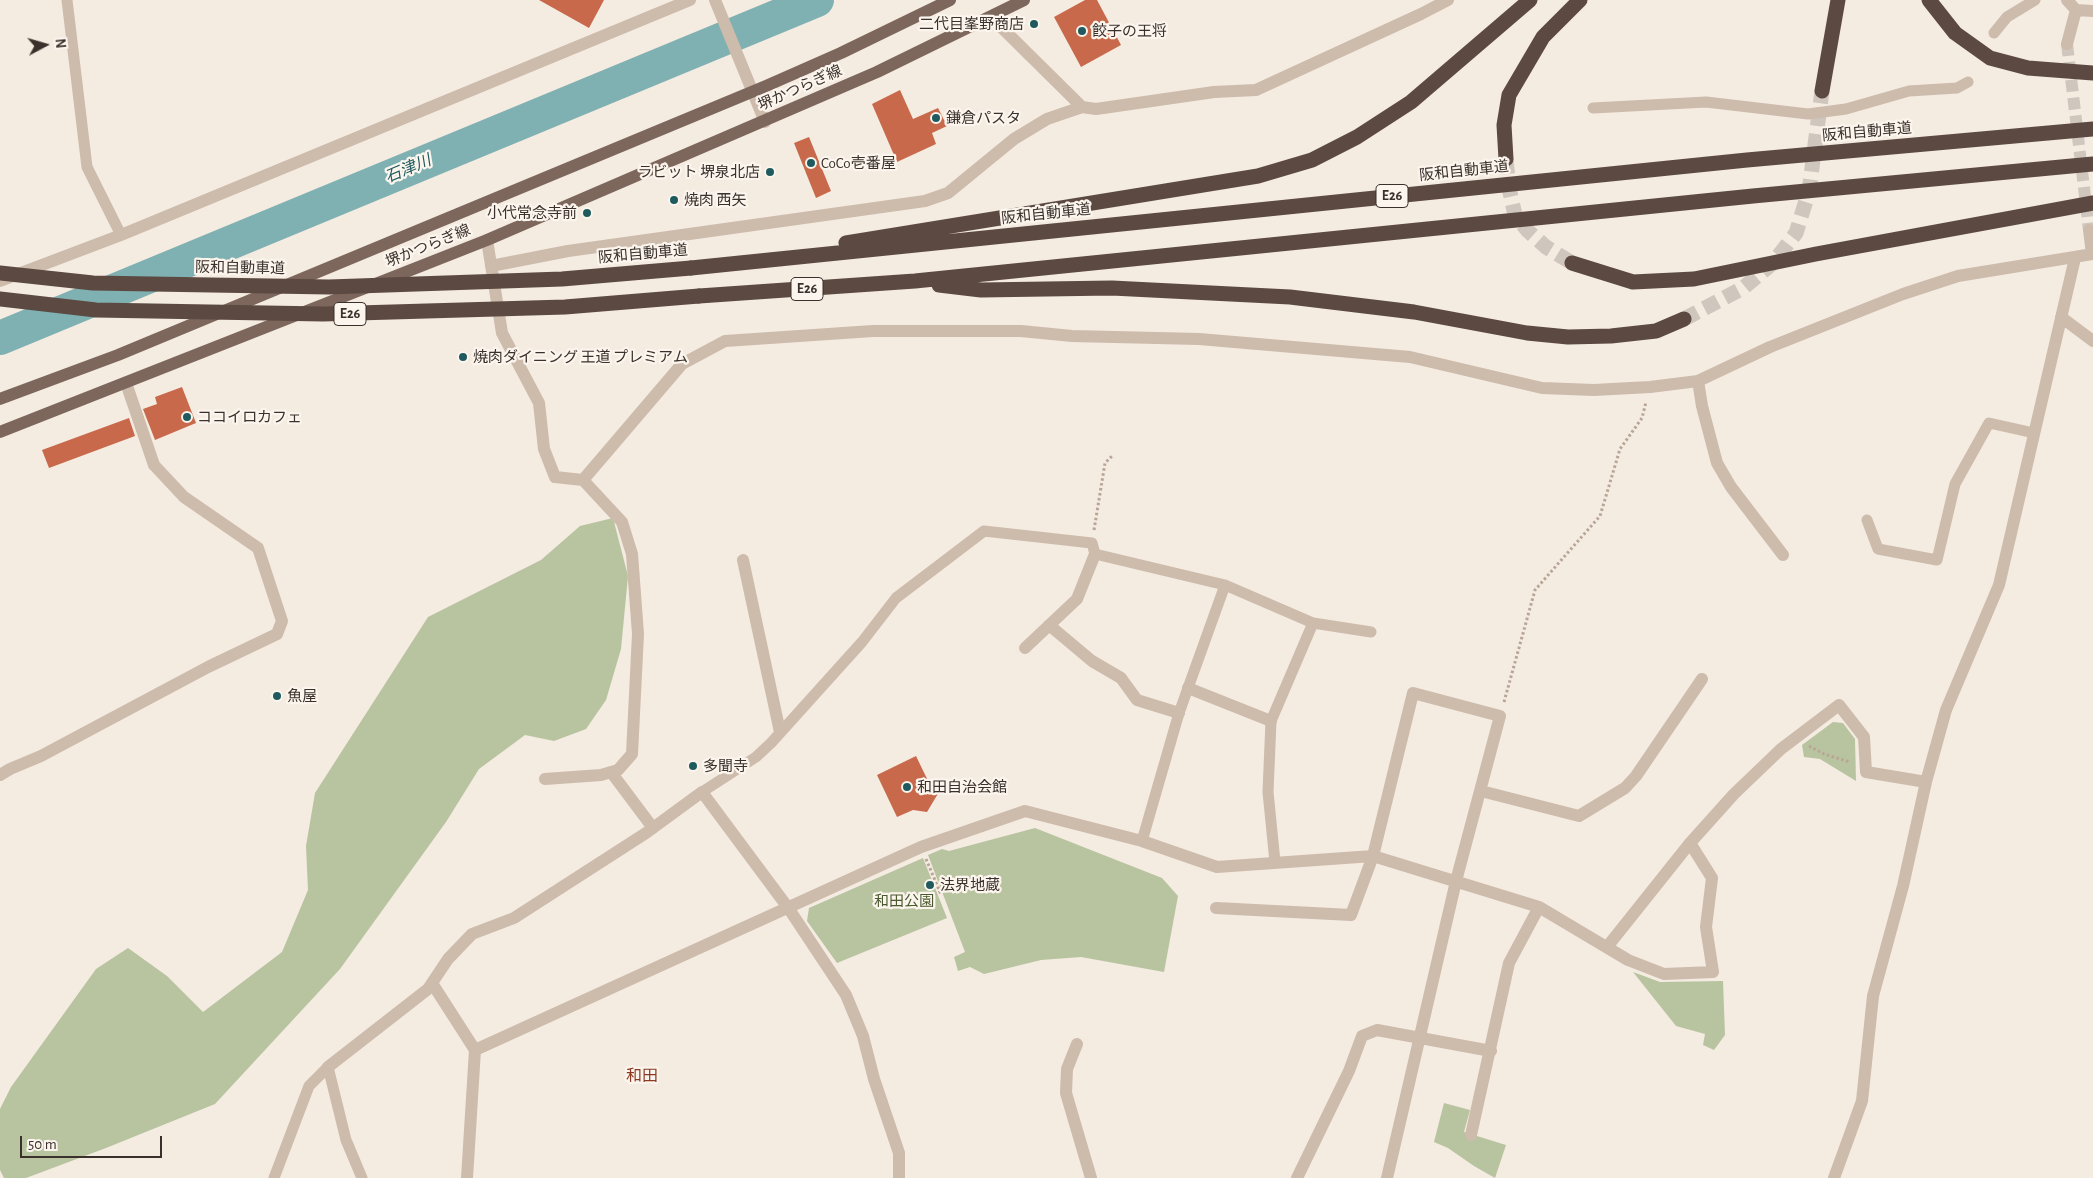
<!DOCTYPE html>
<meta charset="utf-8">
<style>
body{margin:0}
#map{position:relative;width:2093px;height:1178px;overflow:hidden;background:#f4ebe1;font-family:"Alegreya Sans",sans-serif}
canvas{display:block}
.north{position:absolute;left:20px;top:20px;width:50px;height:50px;-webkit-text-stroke:4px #fbf5ee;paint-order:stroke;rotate:84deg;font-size:14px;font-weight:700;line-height:20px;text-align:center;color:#3b302b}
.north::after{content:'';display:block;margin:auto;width:18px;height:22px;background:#3b302b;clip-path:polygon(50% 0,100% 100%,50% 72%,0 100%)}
.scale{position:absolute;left:20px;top:1136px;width:142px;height:22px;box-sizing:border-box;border:2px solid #3b302b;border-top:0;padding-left:6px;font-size:15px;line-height:18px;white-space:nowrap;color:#3b302b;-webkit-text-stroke:4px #fbf5ee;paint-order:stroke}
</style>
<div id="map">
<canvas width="2093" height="1178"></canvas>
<div class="north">N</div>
<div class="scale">50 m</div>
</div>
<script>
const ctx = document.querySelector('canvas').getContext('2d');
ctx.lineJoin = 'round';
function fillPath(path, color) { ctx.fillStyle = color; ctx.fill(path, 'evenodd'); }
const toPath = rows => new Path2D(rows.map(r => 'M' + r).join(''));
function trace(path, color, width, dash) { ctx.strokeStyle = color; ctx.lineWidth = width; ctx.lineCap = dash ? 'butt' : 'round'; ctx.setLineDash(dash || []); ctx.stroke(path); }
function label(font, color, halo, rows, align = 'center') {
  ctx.font = font + ' "Alegreya Sans","Noto Sans JP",sans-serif'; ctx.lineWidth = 4.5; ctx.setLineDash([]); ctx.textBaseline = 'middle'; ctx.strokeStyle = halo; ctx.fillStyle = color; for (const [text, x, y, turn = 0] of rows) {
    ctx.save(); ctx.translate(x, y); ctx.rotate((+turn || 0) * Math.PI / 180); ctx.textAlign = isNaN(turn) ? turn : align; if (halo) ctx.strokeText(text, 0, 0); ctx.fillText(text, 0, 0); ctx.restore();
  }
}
fillPath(toPath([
 [613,518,628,576,621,649,606,700,586,729,554,741,525,735,479,769,446,822,340,969,215,1104,106,1148,26,1178,4,1178,0,1170,0,1109,11,1087,96,969,128,948,167,976,203,1012,282,952,308,890,306,846,315,793,428,617,541,560,580,526],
 [1833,722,1843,723,1855,739,1856,781,1820,759,1804,757,1802,745],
 [1035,828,1162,878,1178,896,1164,972,1081,957,1041,960,984,974,970,967,958,971,954,957,965,952,928,855,942,849,949,851],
 [923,858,947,918,837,963,807,921,809,908],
 [1633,972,1660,982,1723,981,1725,1035,1714,1050,1703,1045,1705,1034,1676,1026],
 [1444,1103,1470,1110,1464,1132,1506,1145,1495,1178,1474,1166,1448,1148,1434,1142]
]), '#b8c4a0');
trace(toPath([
 [0,338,817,0]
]), '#7fb0b2', 34);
fillPath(toPath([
 [539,0,604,0,589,28],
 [1085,0,1097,0,1121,45,1081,67,1054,17],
 [900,90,913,119,938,108,947,126,932,133,936,144,897,162,872,104],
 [809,137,831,191,816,198,794,143],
 [182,387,196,423,155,440,143,409,157,404,155,397],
 [129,418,135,436,49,468,42,450],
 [916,756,932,789,942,787,927,812,913,810,897,817,877,775]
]), '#c8694b');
trace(toPath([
 [2067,44,2089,230]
]), '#cfc6bd', 12, [12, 6]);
trace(toPath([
 [1506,159,1509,188,1515,215,1528,231,1546,247,1572,263],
 [1684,319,1743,288,1773,263,1796,233,1809,191,1822,91]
]), '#cfc6bd', 15, [15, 8]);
trace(toPath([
 [1094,530,1105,463,1113,455],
 [1504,702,1535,590,1600,516,1620,449,1642,418,1646,402],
 [1809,746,1824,754,1850,762],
 [926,859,940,892,931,896]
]), '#b9a596', 3, [2.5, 2.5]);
trace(toPath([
 [67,0,87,167,121,235],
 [1994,33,2007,17,2035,0],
 [1593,108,1706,102,1808,114,1846,109,1909,91,1957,88,1968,82],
 [1867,520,1878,549,1937,560,1955,484,1989,423,2034,433],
 [702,792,756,757,771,743,862,642,896,598,984,531,1092,543,1095,554,1225,585,1313,623],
 [1142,841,1179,713,1225,585],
 [1275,862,1268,792,1271,721,1313,623,1371,632],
 [328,1067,346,1140,362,1178],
 [274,1178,309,1086,328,1067]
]), '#cdbbac', 11);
trace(toPath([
 [715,0,765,122],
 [2067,0,2076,10,2093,11],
 [991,17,1082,107,1096,109,1214,92,1256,90,1421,14,1448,0],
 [2067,44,2076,10],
 [2089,230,2092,254],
 [487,240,502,333,539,403,544,449,555,477,583,480,682,364,725,341,873,331,1021,331,1072,336,1199,339,1410,357,1542,388,1594,390,1650,387,1698,381,1770,347,1903,294,1958,276,2093,254],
 [491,266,568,251,925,201,948,193,1014,139,1047,119,1082,107],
 [0,281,121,235,690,0],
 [2061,317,2093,341],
 [1698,381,1702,406,1717,463,1731,487,1783,555],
 [743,560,780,732],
 [1049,625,1092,661,1121,678,1137,700,1179,713],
 [1025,648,1077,599,1095,554],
 [1188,688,1271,721],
 [611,772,653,828],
 [0,775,10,769,41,756,208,667,277,634,282,621,258,548,184,497,154,465,126,383],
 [545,779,601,775,618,770,632,754,638,634,632,554,622,522,583,480],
 [1481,791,1579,816,1625,788,1636,776,1702,679],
 [1216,908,1351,915,1373,856,1413,693,1500,716,1456,881,1387,1178],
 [1607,947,1690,843,1734,794,1781,749,1839,705,1864,737,1866,772,1926,782],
 [432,983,475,1050,467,1178],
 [1077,1044,1067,1069,1066,1093,1091,1178],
 [475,1050,921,847,1025,811,1142,841,1217,867,1373,856,1539,907,1628,960,1664,974,1713,972,1706,927,1712,878,1690,843],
 [328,1067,428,989,448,959,472,934,514,918,646,833,702,792,789,909,846,995,863,1036,874,1079,899,1153,899,1178],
 [1471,1135,1509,963,1539,907],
 [1297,1178,1349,1071,1362,1036,1377,1030,1491,1051],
 [1834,1178,1862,1101,1873,996,1903,886,1926,782,1946,710,1999,585,2075,258]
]), '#cdbbac', 12);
trace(toPath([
 [0,399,118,355,766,86,841,53,950,0],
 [0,432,487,240,877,72,1024,0]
]), '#7d675c', 12);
trace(toPath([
 [1929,0,1955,33,1990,58,2028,68,2093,73],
 [1822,91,1838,0],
 [1506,159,1504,125,1509,95,1543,37,1580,0],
 [846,243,1258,176,1312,160,1357,137,1411,102,1530,0],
 [1572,263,1633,282,1694,279,1816,254,2093,203],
 [691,268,1747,160,2093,129],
 [939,285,981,290,1112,288,1290,297,1414,312,1527,333,1568,337,1611,336,1656,331,1684,319],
 [699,296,915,281,1753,196,2093,164]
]), '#5c4a42', 15);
trace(toPath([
 [0,273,93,283,329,287,562,279,691,268],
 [0,299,96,310,323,314,565,307,699,296]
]), '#5c4a42', 15);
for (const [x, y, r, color] of [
 [1034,24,5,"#1f5a5e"],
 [1082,31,5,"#1f5a5e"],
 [936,118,5,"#1f5a5e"],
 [811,163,5,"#1f5a5e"],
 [770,172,5,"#1f5a5e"],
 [674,200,5,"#1f5a5e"],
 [587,213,5,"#1f5a5e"],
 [463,357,5,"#1f5a5e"],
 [187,417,5,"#1f5a5e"],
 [277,696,5,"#1f5a5e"],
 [693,766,5,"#1f5a5e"],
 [907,787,5,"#1f5a5e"],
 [930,885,5,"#1f5a5e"]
]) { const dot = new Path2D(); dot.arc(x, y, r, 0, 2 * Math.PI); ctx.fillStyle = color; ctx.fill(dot); trace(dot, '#fbf5ee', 2); }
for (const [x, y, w] of [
 [1392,196,32],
 [807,289,32],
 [350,314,32]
]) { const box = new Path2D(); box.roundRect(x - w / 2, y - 11.5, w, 23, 4); ctx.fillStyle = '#fbf5ee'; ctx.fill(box); trace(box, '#3b302b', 1); }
label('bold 14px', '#3b302b', null, [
 ["E26",1392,196],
 ["E26",807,289],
 ["E26",350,314]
]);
label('15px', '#3b302b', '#fbf5ee', [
 ["二代目峯野商店",1024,24,"right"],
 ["餃子の王将",1092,31],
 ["鎌倉パスタ",946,118],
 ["CoCo壱番屋",821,163],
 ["ラビット 堺泉北店",760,172,"right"],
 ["焼肉 西矢",684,200],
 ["小代常念寺前",577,213,"right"],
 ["焼肉ダイニング 王道 プレミアム",473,357],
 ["ココイロカフェ",197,417],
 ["魚屋",287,696],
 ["多聞寺",703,766],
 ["和田自治会館",917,787],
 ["法界地蔵",940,885]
], 'left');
label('15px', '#3b302b', '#fbf5ee', [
 ["堺かつらぎ線",800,88,-24],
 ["阪和自動車道",1867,132,-5],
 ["阪和自動車道",1464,171,-6],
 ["阪和自動車道",1046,214,-6],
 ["堺かつらぎ線",428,246,-22],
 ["阪和自動車道",643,254,-5],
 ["阪和自動車道",240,268,1]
]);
label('15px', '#4a5a2e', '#fbf5ee', [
 ["和田公園",904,901]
]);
label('italic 16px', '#1f5a5e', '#fbf5ee', [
 ["石津川",408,169,-23]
]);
label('16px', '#8c3b22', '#fbf5ee', [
 ["和田",642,1076]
]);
</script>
